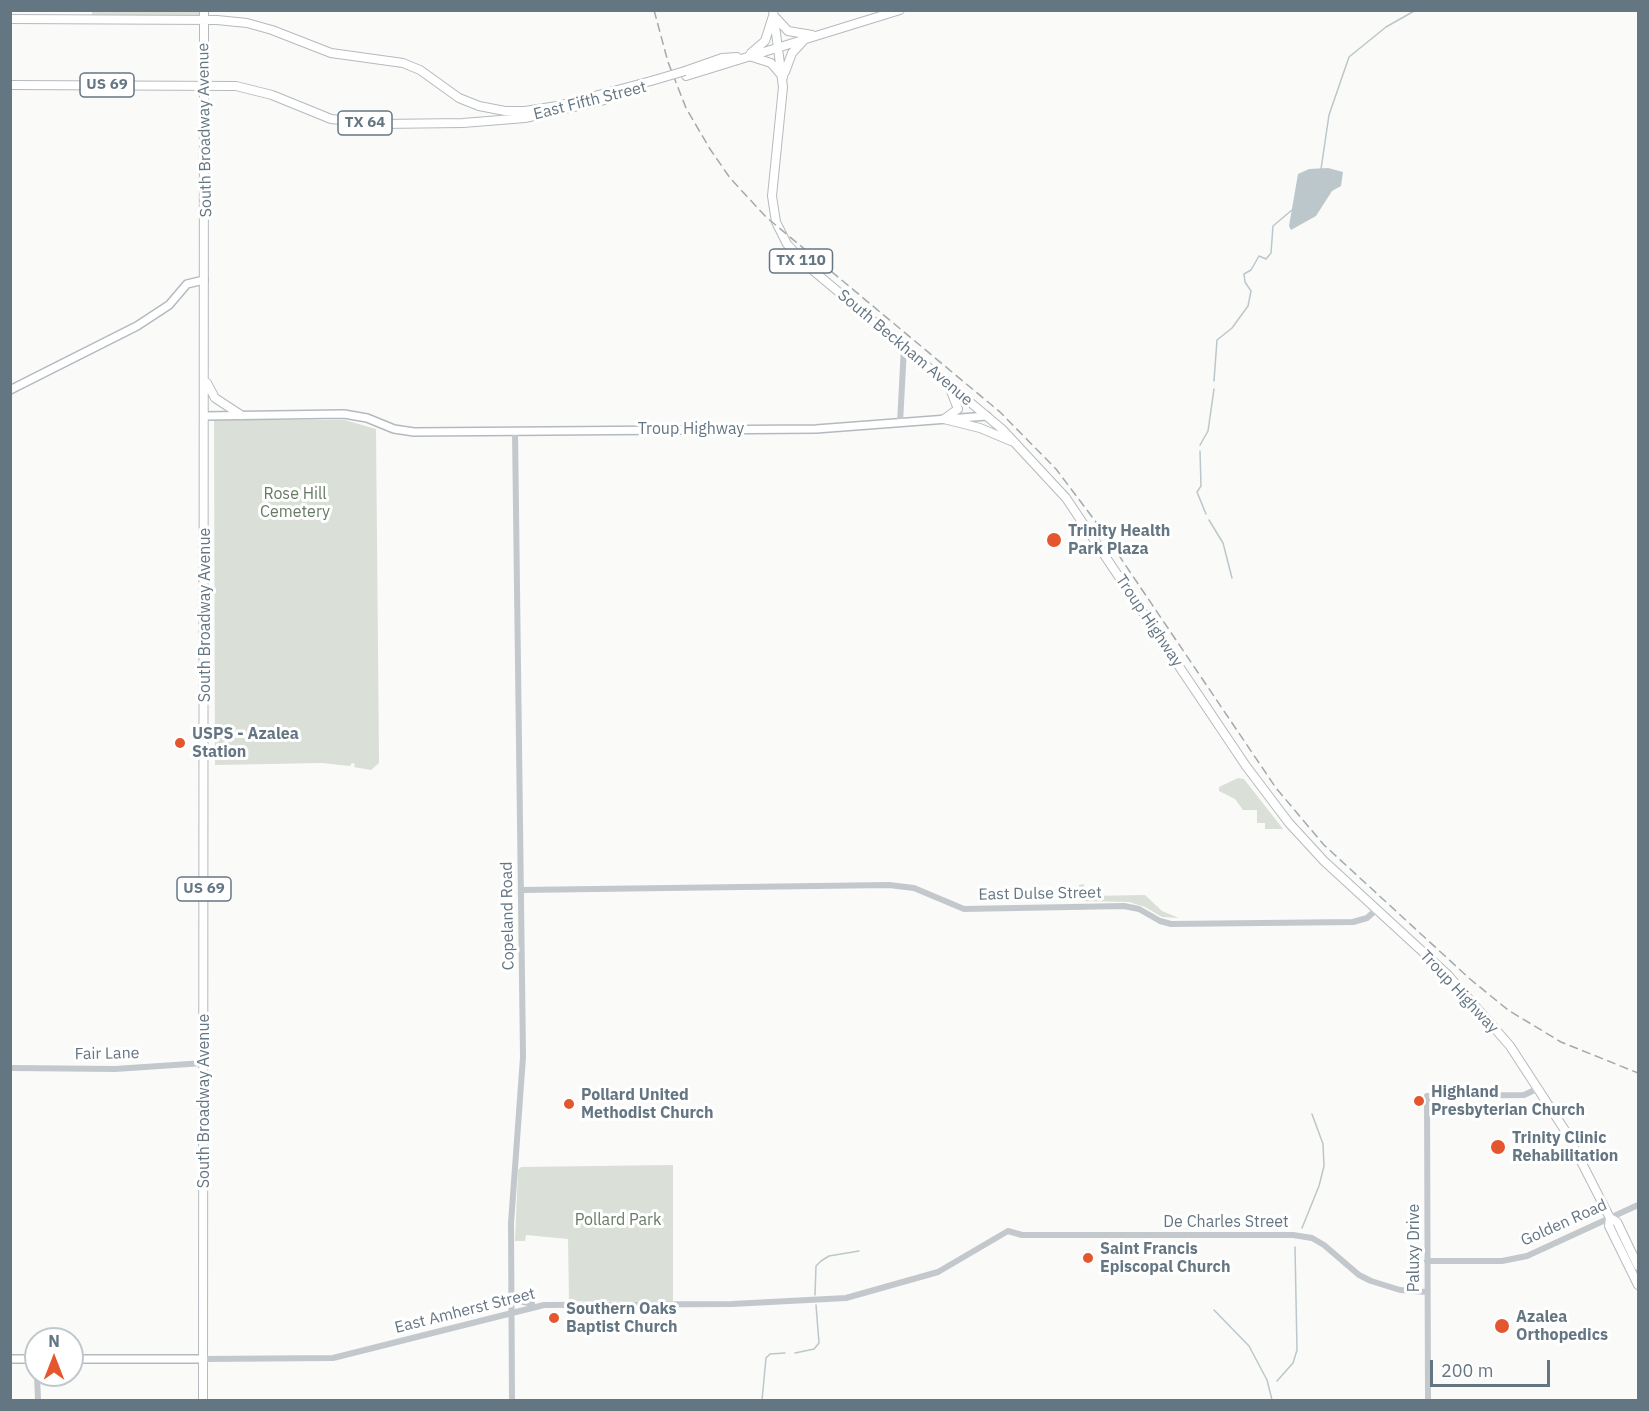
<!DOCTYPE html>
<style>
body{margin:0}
#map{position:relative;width:1649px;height:1411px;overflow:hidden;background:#fafaf8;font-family:"IBM Plex Sans",sans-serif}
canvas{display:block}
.frame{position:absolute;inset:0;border:12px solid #657683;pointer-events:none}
.north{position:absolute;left:24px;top:1327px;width:60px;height:60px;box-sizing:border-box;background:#fff;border:2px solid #c1c8cd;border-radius:50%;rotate:0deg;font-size:16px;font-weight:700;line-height:24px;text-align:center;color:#657683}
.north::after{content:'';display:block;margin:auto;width:21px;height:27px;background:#e4572e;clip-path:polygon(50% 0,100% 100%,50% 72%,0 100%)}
.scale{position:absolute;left:1430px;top:1360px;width:120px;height:27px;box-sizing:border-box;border:3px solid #657683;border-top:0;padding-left:8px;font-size:18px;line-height:21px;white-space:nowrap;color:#657683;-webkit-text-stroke:4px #fff;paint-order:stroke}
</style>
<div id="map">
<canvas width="1649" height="1411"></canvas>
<div class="frame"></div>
<div class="north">N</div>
<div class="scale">200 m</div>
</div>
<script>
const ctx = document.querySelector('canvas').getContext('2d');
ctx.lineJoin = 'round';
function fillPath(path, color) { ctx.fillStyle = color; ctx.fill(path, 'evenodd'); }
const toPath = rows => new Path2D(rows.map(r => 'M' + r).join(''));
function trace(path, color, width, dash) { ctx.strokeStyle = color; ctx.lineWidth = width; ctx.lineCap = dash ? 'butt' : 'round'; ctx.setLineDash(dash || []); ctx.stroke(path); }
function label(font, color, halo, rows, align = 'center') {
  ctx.font = font + ' "IBM Plex Sans",sans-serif'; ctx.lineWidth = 6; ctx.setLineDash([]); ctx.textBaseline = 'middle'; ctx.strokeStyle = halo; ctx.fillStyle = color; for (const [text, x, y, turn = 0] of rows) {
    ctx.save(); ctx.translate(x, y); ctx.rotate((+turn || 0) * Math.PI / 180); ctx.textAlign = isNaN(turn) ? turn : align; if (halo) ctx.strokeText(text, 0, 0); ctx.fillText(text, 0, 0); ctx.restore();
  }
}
fillPath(toPath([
 [92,10,199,10,199,16,92,16],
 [214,420,345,420,376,429,379,763,371,770,354,767,355,764,352,763,350,766,322,763,215,765],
 [1238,778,1244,779,1283,829,1265,829,1265,823,1257,823,1257,810,1243,810,1235,799,1219,791,1219,787],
 [1084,884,1085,896,1145,895,1162,911,1179,918,1162,917,1145,907,1129,902,1081,901,1079,885],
 [673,1165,673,1301,569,1301,568,1239,526,1235,525,1241,515,1241,518,1170,521,1167]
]), '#dadfd7');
fillPath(toPath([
 [1328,168,1343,172,1341,186,1332,191,1316,216,1291,230,1289,226,1298,174,1309,169]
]), '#bbc7cb');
trace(toPath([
 [1321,169,1329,115,1349,57,1386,27,1416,10],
 [1214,381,1217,340,1232,328,1248,306,1251,291,1245,282,1244,274,1251,270,1259,256,1266,259,1271,253,1273,226,1292,210],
 [1200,445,1208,431,1214,389],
 [1200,451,1201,486,1197,492,1206,514],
 [1209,520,1223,543,1232,578],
 [1302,1228,1319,1186,1324,1166,1323,1144,1312,1114],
 [815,1295,816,1266,821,1261,829,1256,859,1251],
 [1214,1310,1249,1346,1267,1380,1272,1400],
 [795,1353,814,1349,819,1343,816,1305],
 [1277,1381,1293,1363,1297,1350,1295,1247],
 [762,1400,766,1358,770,1354,785,1353]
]), '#bbc7cb', 1.5);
const secondary = toPath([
 [10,390,137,326,169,305,187,284,204,280],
 [205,416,344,414,367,418,394,429,414,432,816,429,987,416],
 [10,1359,36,1359],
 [72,1359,203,1359]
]);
const primary = toPath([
 [773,10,783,87,772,196,776,222,787,244,804,263,1002,429,1066,498,1246,766,1289,823,1324,861,1448,975,1510,1046,1566,1132,1610,1218,1609,1226,1638,1285],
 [776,18,788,31,812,35],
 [10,19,217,20,247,23,272,30,331,53,403,63,420,70,459,98,479,106,505,111,525,111,557,106,651,81],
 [751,53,765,41,773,16],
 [749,56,771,63,783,77],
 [685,71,722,58,737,57],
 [785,72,792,53,805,39],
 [686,76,900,10],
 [10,85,236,86,272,95,331,119,380,124,463,123,525,118,604,100],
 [207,383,215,398,241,415],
 [944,419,980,428,1011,441],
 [944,419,958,409,949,386],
 [1610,1218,1617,1222,1638,1266],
 [203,1400,204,10]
]);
trace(secondary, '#b3babf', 10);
trace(primary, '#b5babe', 10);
trace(toPath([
 [900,423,904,347],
 [521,890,889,885,914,888,964,909,1124,906,1139,909,1160,921,1171,924,1353,922,1367,918,1376,910],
 [10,1068,115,1069,204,1063],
 [1427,1261,1502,1261,1527,1256,1638,1205],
 [511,1299,532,1304],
 [203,1359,333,1358,544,1305,732,1304,846,1298,938,1272,1008,1231,1022,1235,1293,1235,1312,1238,1324,1245,1359,1275,1371,1281,1400,1290,1427,1292],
 [37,1375,38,1400],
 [512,1400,511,1223,523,1057,515,431],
 [1428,1400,1427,1096,1524,1095,1539,1088]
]), '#c3c8cc', 6);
trace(secondary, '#fff', 7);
trace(primary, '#fff', 8);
trace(toPath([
 [654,10,668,62,686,108,710,149,730,178,766,217,1000,412,1056,469,1099,526,1276,788,1324,845,1470,979,1508,1010,1561,1042,1638,1073]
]), '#a2aab0', 1.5, [9, 4.5]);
const primaryBridge = toPath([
 [651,81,685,71]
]);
trace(primaryBridge, '#b5babe', 10, []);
trace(primaryBridge, '#fff', 8);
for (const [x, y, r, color] of [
 [1054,540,8,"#e4572e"],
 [180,743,6,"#e4572e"],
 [1419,1101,6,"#e4572e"],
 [569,1104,6,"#e4572e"],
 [1498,1147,8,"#e4572e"],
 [1088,1258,6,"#e4572e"],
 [554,1318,6,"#e4572e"],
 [1502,1326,8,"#e4572e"]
]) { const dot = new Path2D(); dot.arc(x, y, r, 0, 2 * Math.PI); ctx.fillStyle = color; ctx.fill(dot); trace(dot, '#fff', 2); }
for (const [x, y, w] of [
 [107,85,54],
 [365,123,54],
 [801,261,63],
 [204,889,54]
]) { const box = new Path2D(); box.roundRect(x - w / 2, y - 12, w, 24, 4.5); ctx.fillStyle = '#fff'; ctx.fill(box); trace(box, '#657683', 1.5); }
label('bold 15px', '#657683', null, [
 ["US 69",107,85],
 ["TX 64",365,123],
 ["TX 110",801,261],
 ["US 69",204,889]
]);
label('16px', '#657683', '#fff', [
 ["East Fifth Street",590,101,-14],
 ["South Broadway Avenue",205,130,-91],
 ["South Beckham Avenue",905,348,40],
 ["Troup Highway",691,429],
 ["South Broadway Avenue",205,615,-90],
 ["Troup Highway",1149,621,56],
 ["East Dulse Street",1040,894,-1],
 ["Copeland Road",508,916,-91],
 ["Troup Highway",1459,992,47],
 ["Fair Lane",107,1054,-1],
 ["South Broadway Avenue",204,1101,-90],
 ["De Charles Street",1226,1222],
 ["Golden Road",1564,1223,-24],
 ["Paluxy Drive",1414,1248,-90],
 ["East Amherst Street",465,1311,-14]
]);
label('16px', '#687a64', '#fff', [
 ["Rose Hill",295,494],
 ["Cemetery",295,512],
 ["Pollard Park",618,1220]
]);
label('bold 16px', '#657683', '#fff', [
 ["Trinity Health",1068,531],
 ["Park Plaza",1068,549],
 ["USPS - Azalea",192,734],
 ["Station",192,752],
 ["Highland",1431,1092],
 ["Presbyterian Church",1431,1110],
 ["Pollard United",581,1095],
 ["Methodist Church",581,1113],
 ["Trinity Clinic",1512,1138],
 ["Rehabilitation",1512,1156],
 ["Saint Francis",1100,1249],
 ["Episcopal Church",1100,1267],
 ["Southern Oaks",566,1309],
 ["Baptist Church",566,1327],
 ["Azalea",1516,1317],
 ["Orthopedics",1516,1335]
], 'left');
</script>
